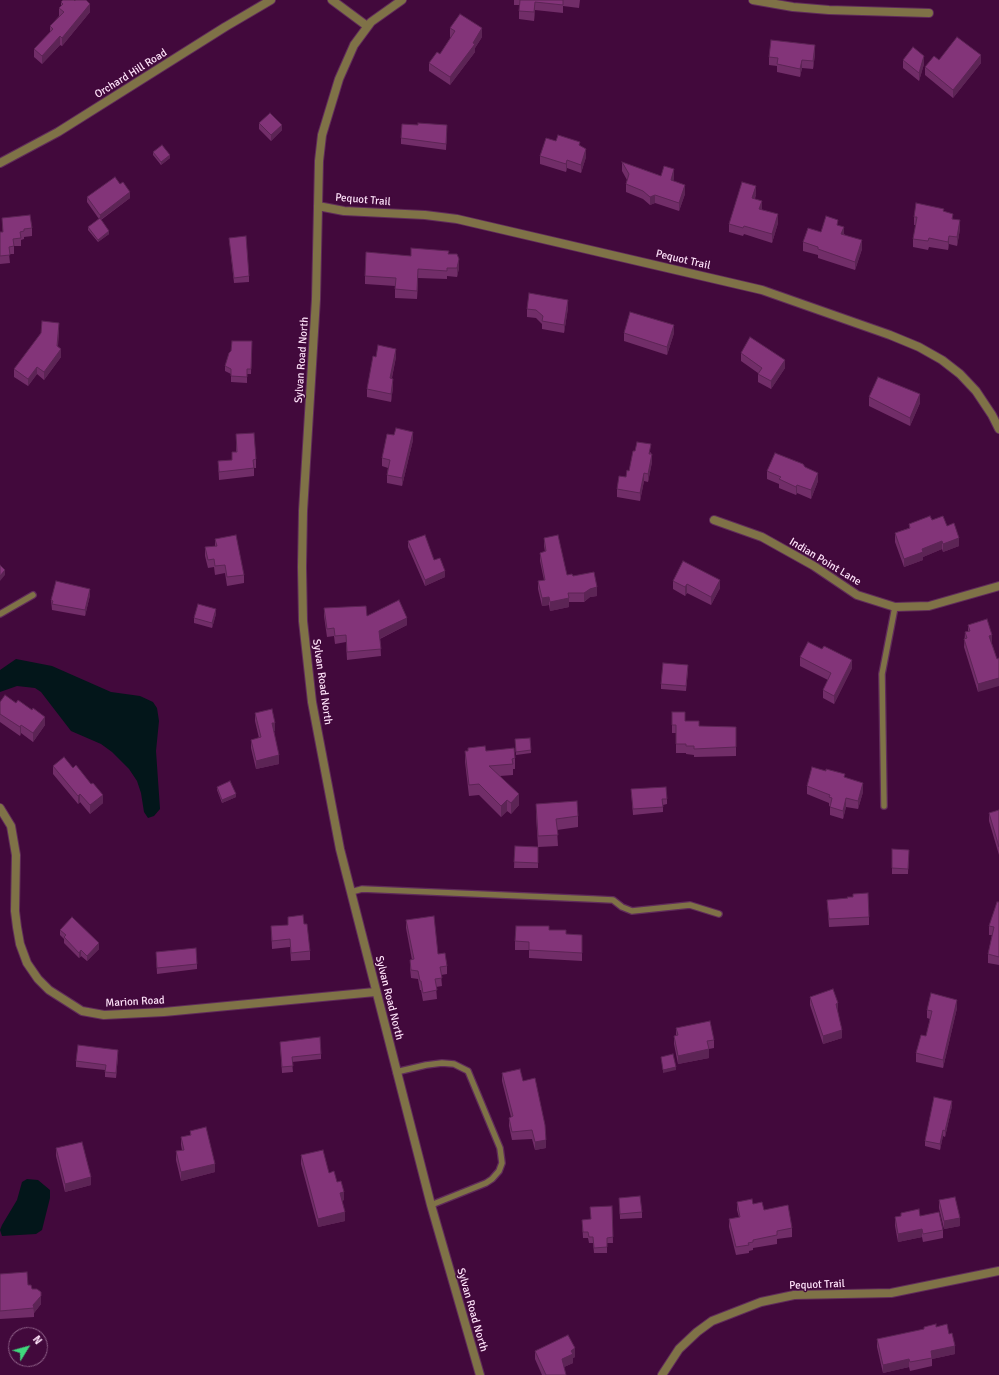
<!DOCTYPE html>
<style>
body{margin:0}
#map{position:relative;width:999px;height:1375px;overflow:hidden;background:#42093c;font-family:Signika,sans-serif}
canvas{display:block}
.north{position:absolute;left:8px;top:1327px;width:40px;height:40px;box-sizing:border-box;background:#42093c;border:1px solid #8d5f87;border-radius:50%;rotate:53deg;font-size:11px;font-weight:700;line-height:16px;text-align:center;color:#fde1f8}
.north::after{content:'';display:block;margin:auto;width:14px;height:18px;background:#40d77d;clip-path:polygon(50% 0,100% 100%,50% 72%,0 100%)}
</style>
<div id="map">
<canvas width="999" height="1375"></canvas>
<div class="north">N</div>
</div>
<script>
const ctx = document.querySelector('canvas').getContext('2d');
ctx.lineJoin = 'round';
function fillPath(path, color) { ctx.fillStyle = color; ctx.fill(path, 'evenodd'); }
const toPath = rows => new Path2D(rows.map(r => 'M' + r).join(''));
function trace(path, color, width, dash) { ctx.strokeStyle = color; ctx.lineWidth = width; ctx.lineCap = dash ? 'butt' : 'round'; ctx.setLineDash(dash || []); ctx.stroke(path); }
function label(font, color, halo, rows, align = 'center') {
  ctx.font = font + ' Signika,sans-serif'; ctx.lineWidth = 3; ctx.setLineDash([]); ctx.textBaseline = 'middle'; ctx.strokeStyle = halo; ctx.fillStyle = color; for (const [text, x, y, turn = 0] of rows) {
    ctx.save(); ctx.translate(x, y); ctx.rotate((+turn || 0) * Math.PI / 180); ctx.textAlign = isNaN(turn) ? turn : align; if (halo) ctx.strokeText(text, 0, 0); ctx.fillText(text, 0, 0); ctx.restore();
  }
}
fillPath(toPath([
 [16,659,52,666,111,692,140,696,153,702,157,708,159,721,156,751,160,809,154,816,148,818,144,812,141,793,137,781,129,769,112,752,101,744,71,731,41,692,35,688,17,686,0,692,0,670],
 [27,1179,38,1180,50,1190,50,1198,42,1230,36,1234,2,1236,0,1230,2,1225,17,1200,22,1182]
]), '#03161a');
const lane = toPath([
 [0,614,33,595],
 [884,806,882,674,895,607],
 [351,892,362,889,593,899,613,900,622,907,632,911,690,905,719,914],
 [396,1072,426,1065,442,1063,454,1064,468,1071,500,1148,502,1163,499,1171,492,1179,486,1183,431,1205]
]);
const street = toPath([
 [332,0,367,26],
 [402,0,371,22,354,45,339,79,322,135,319,161,316,299,303,511,302,567,303,621,312,702,340,849,431,1205,480,1375],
 [753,0,793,7,829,10,929,13],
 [0,163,58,132,225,27,271,0],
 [318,206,344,211,425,215,457,219,762,290,890,335,919,347,942,360,960,374,976,391,992,415,999,429],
 [714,520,762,537,814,566,857,595,895,607,929,606,999,586],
 [0,808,11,826,16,855,15,911,17,927,20,944,27,963,38,979,49,990,82,1011,104,1015,164,1012,375,992],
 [662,1375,679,1349,697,1332,712,1321,761,1302,794,1295,891,1293,999,1271]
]);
trace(lane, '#602c5a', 8);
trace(street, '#602c5a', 10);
trace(lane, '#7f7247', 5.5);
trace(street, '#7f7247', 8);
fillPath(toPath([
 [514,0,580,0,579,8,563,6,563,13,535,10,534,21,519,19,519,5,514,5],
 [61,2,90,12,62,46,60,45,42,64,34,57,34,49,50,33,50,26,59,16,59,8,61,6],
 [450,28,482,37,475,48,475,52,450,85,429,71,429,63,440,54,451,37,450,37],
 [815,54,813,69,802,68,800,77,777,72,777,66,769,65,769,57],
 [903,60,924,64,919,81,903,68],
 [939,60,981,63,953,98,925,75,925,67],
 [259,123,282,130,271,141,259,129],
 [418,125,447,131,446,150,401,144,401,138],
 [556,141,580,146,586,157,581,173,567,168,566,172,540,164,540,156],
 [153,152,170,158,161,165,153,155],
 [622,162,661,176,674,178,673,181,685,194,679,211,655,203,650,205,643,199,626,192,626,184,627,180,622,171],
 [756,194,755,199,762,210,778,223,772,243,744,234,743,236,729,232,729,224],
 [87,197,130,198,101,220,109,234,98,242,88,230,88,227,99,219,87,202],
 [944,211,953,219,960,229,957,246,949,244,948,250,929,247,928,250,913,247,913,239,916,225,914,225,914,217],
 [2,218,32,228,32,236,24,237,24,239,21,240,21,246,14,246,14,254,9,254,10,263,0,264,0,232,3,232],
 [838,226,844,234,862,249,855,270,818,258,818,255,803,251,803,242,821,232],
 [229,238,249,276,249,282,234,283],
 [449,254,459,268,457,277,447,276,447,279,418,278,417,299,395,298,395,286,365,284,365,276,411,256],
 [568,308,564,333,542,329,542,324,536,318,527,317,527,309],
 [59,330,58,346,61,357,44,380,37,374,28,386,14,377,14,369],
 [624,333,674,333,667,355,624,341],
 [252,341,251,374,247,374,247,383,231,382,231,374,225,371,225,366],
 [741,353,785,368,771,389,758,382,758,373,741,361],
 [376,357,396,357,392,378,393,387,391,402,367,397,367,389],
 [869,397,920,403,910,426,869,406],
 [236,434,256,459,256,468,254,468,254,476,219,480,218,461,232,460,236,452],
 [413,440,402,486,387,483,387,475,388,468,382,466,382,458],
 [651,452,651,454,652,462,648,482,644,481,640,501,617,497,617,489,626,477,629,471],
 [805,467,818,481,811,499,797,493,796,495,779,488,779,484,767,479,767,471],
 [932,520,947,526,959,546,943,552,942,549,923,557,923,560,904,567,895,542,895,533,909,528,909,524],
 [544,538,567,575,573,576,597,596,590,597,584,602,569,602,569,607,550,611,549,605,542,606,538,589,538,581,544,580,540,561,540,553,545,552,544,546],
 [215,539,244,575,244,583,227,586,225,573,215,575,214,567,208,568,205,556,205,547,215,546],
 [408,541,445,577,425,586,408,547],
 [673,581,720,588,711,605,687,593,685,596,673,589],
 [90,595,85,616,52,610,51,600],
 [324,608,367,616,407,625,380,639,381,656,347,660,346,642,335,644,334,636,327,637,324,616],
 [216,614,212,628,194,623,194,618],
 [968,625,992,644,997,659,978,692,964,647,965,632,968,631],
 [800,657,852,668,834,704,823,698,823,690,828,680,800,666],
 [688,670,686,691,661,689,661,684],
 [0,702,45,725,33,742,21,733,20,736,0,722],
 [672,712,685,721,699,726,736,727,736,756,694,757,694,755,686,754,686,753,676,753,676,733,672,733],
 [255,713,275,731,274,731,279,764,256,769,251,748,251,740,259,738,255,721],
 [515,739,531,750,531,753,516,755],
 [468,748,486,751,515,758,515,769,513,769,513,775,500,776,519,805,511,814,507,811,501,817,479,795,469,796,465,762,465,751,468,751],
 [53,766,103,803,90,814,80,802,78,804,53,774],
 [845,777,863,792,858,809,846,807,843,819,830,815,830,806,829,806,829,803,807,794,807,786],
 [217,787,236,797,222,803,217,790],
 [631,789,667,799,667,804,663,805,663,812,633,815],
 [536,804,578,816,578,827,557,830,558,846,538,847,536,815],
 [999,810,999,855,989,821,989,813],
 [515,846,538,847,538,868,514,868],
 [892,849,909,850,908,874,892,874],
 [827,900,869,917,869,925,829,927],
 [999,902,999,965,988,963,988,954,992,935,989,935,989,926],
 [288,917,304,924,310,951,310,960,291,961,290,947,272,949,271,926,288,925],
 [406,920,438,954,447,966,447,974,441,975,442,986,436,987,437,999,423,1001,421,990,420,990,418,979,411,978,410,968,410,960,412,960,406,928],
 [60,930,99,949,87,961,81,956,79,958,64,943,64,939,60,935],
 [549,930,566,934,582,935,582,961,529,958,529,950,515,950,515,941],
 [156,952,197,964,197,969,157,974],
 [810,997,838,1012,842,1038,823,1044,810,1005],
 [957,1008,943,1068,916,1062,916,1053,926,1036,930,1019,927,1018,927,1010],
 [676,1028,714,1040,714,1048,709,1049,709,1058,678,1064,674,1044,674,1036,676,1036],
 [280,1042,321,1054,321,1059,292,1062,293,1072,282,1073],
 [118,1055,116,1078,105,1077,105,1070,76,1067,76,1061],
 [502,1073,523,1081,546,1148,535,1150,532,1139,512,1140,509,1126,509,1118,511,1117,502,1081],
 [952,1106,945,1137,943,1136,940,1150,925,1146,925,1141],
 [190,1131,215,1172,181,1181,176,1160,176,1151,182,1150,181,1145,181,1137,190,1135],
 [56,1148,91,1185,65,1192,56,1156],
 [301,1155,329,1173,337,1182,344,1200,342,1201,345,1221,318,1227,301,1164],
 [619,1198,642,1212,642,1218,620,1219],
 [939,1200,960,1226,944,1229,939,1208],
 [737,1202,753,1204,764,1210,792,1228,792,1237,777,1239,777,1244,753,1248,753,1250,749,1251,749,1253,736,1255,729,1227,729,1219,739,1217,737,1210],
 [612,1206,613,1243,607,1243,607,1253,594,1253,593,1243,589,1243,588,1238,583,1238,582,1220,591,1219],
 [901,1213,920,1216,943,1230,943,1238,923,1242,922,1237,898,1242,895,1226,895,1217,901,1216],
 [0,1274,28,1285,32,1289,41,1304,34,1313,34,1317,0,1319],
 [924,1327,936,1327,949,1334,955,1354,932,1359,932,1366,910,1371,909,1367,883,1373,877,1347,877,1339,924,1330],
 [535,1351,575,1357,573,1358,573,1363,564,1367,566,1375,542,1375,535,1359]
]), '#712d68');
fillPath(toPath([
 [535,2,535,10,534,21,534,12],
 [90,4,90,12,62,46,62,38],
 [482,28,482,37,475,48,475,52,450,85,450,77],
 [60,36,60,45,42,64,42,56],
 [815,45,815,54,813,69,813,61],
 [981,55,981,63,953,98,953,90],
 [924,56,924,64,919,81,919,73],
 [802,60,802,68,800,77,800,69],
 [282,125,282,130,271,141,271,135],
 [586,149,586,157,581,173,581,165],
 [170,155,170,158,161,165,161,162],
 [567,160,567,168,566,172,566,164],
 [674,169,674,178,671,189,671,180],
 [685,185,685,194,679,211,679,203],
 [756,186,756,194,752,206,752,198],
 [130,192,130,198,100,220,100,215],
 [655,195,655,203,650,205,650,197],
 [762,201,762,209,759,217,759,209],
 [778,214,778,223,772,243,772,234],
 [960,220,960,229,957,246,957,237],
 [844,227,844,236,841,234],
 [109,231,109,234,98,242,98,240],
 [949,236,949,244,948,250,948,242],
 [862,240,862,249,855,270,855,262],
 [459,259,459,268,457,277,457,268],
 [418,269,418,278,417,299,417,291],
 [568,300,568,308,564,333,564,325],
 [59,323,59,330,57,354,57,346],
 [674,325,674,333,667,355,667,347],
 [61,349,61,357,44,380,44,372],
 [396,349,396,357,390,386,390,378],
 [785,360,785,368,771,389,771,381],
 [37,367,37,374,28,386,28,379],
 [393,379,393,387,391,402,391,394],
 [920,394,920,403,910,426,910,418],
 [413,432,413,440,402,486,402,478],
 [652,454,652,462,648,482,648,474],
 [644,473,644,481,640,501,640,493],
 [818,473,818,481,811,499,811,490],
 [797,485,797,493,796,495,796,487],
 [959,538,959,546,943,552,943,544],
 [942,541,942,549,923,557,923,560,904,567,904,559,922,549],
 [5,570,5,575,0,581,0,576],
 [445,571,445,577,425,586,425,580],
 [720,580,720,588,711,605,711,597],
 [687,584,687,593,685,596,685,587],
 [597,587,597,596,590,597,584,602,584,593,590,589],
 [90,589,90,595,85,616,85,610],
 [549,597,549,605,542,606,542,598],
 [569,598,569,607,550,611,550,602],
 [216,609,216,614,212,628,212,623],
 [407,618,407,625,379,639,379,631],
 [992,635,992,644,989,636],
 [852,660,852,668,834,704,834,696],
 [999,678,999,686,978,692,978,684],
 [45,717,45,725,33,742,33,733],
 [272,723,275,723,275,731,272,732],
 [21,725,21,733,20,736,20,727],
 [279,755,279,764,256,769,256,761],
 [863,783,863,792,858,809,858,801],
 [80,794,80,802,78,804,78,796],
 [236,794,236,797,222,803,222,800],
 [519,794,519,805,511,814,511,803],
 [103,795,103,803,90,814,90,805],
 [846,798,846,807,843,819,843,811],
 [507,800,507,811,501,817,501,806],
 [99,943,99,949,87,961,87,956],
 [81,950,81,956,79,958,79,953],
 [957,1000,957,1008,943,1068,943,1060],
 [838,1003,838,1012,836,1004],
 [842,1030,842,1038,823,1044,823,1036],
 [709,1049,709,1058,678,1064,678,1056],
 [118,1050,118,1055,116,1078,116,1073],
 [676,1067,676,1070,663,1073,663,1070],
 [952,1101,952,1106,945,1137,945,1131],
 [943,1130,943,1136,940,1150,940,1144],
 [546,1140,546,1148,535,1150,535,1142],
 [215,1164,215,1172,181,1181,181,1172],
 [91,1177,91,1185,65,1192,65,1184],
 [344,1192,344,1200,340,1201,340,1193],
 [345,1212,345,1221,318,1227,318,1219],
 [960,1218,960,1226,944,1229,944,1221],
 [922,1229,922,1237,898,1242,898,1234],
 [41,1296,41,1304,34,1313,33,1305],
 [955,1346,955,1354,932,1359,931,1351],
 [575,1348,575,1357,573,1358,573,1363,562,1368,562,1359,571,1351],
 [909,1359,909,1367,883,1373,883,1365]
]), '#5c2455');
const building = toPath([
 [63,0,74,0,75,1,75,0,86,0,90,4,62,38,60,36,42,56,34,49,53,29,50,26,64,12,59,8,63,4,61,2,63,0],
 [520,0,563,0,563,5,535,2,534,12,519,11,520,0],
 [460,14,482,28,473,43,475,44,450,77,429,63,437,52,440,54,455,31,450,28,460,14],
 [957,37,981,55,953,90,925,67,934,56,939,60,957,37],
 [771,40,815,45,813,61,802,60,800,69,777,64,778,58,769,57,771,40],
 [913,47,924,56,919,73,903,60,913,47],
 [270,113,282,125,271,135,259,123,270,113],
 [418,123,447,125,446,144,401,138,402,124,418,125,418,123],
 [558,135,580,142,579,145,586,149,581,165,567,160,566,164,540,156,546,138,556,141,558,135],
 [162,145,170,155,161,162,153,152,162,145],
 [622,162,661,176,664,166,674,169,671,180,685,185,679,203,655,195,650,197,643,191,626,184,629,174,622,162],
 [115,177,120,184,123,182,130,192,100,215,87,197,115,177],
 [742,182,756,186,752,198,762,201,759,209,778,214,772,234,744,226,743,228,729,224,742,182],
 [916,203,944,209,943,211,953,214,952,219,960,220,957,237,949,236,948,242,929,238,928,241,913,239,917,217,914,217,916,203],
 [30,215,32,228,24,229,24,231,20,232,21,238,13,239,14,246,9,247,10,255,0,256,0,232,3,232,2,218,30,215],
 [826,216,838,220,837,225,844,227,841,234,862,240,855,262,818,249,818,247,803,242,808,228,821,232,826,216],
 [100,218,109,231,98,240,88,227,100,218],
 [246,236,249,276,234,278,229,238,246,236],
 [411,248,449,251,448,254,457,254,459,259,457,268,447,268,447,271,418,269,417,291,395,289,396,278,365,276,366,252,411,256,411,248],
 [529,293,568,300,564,325,542,321,543,316,536,310,527,309,529,293],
 [630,312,674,325,667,347,624,333,630,312],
 [42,321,59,323,57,346,61,349,44,372,37,367,28,379,14,369,41,333,42,321],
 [750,337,785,360,771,381,758,374,762,368,741,353,750,337],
 [232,341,252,341,251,369,247,369,247,377,231,376,231,369,225,366,229,353,231,351,232,341],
 [378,345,396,349,390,378,393,379,391,394,367,389,373,356,376,357,378,345],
 [878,377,920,394,910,418,869,397,878,377],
 [396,428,413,432,402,478,387,475,390,460,382,458,387,434,394,435,396,428],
 [254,433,256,459,253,460,254,468,219,472,218,461,232,460,232,452,237,452,236,434,254,433],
 [637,442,651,444,649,454,652,454,648,474,644,473,640,493,617,489,619,476,626,477,627,470,629,471,633,451,635,451,637,442],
 [775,453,803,464,805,467,818,473,811,490,797,485,796,487,779,479,781,477,767,471,775,453],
 [930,516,932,520,943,516,947,526,954,523,959,538,943,544,942,541,922,549,923,552,904,559,895,533,910,528,909,524,930,516],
 [236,535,244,575,227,577,225,565,215,566,214,559,208,560,205,547,217,546,215,539,236,535],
 [425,535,434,560,440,558,445,571,425,580,408,541,425,535],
 [558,535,567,575,572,574,573,576,594,572,597,587,590,589,584,593,568,593,569,598,550,602,549,597,542,598,538,581,545,580,540,553,546,551,544,538,558,535],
 [683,561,720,580,711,597,687,584,685,587,673,581,683,561],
 [0,565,5,570,0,576,0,565],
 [56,581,90,589,85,610,52,604,53,601,51,600,56,581],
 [399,600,407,618,379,631,381,649,347,652,346,635,335,636,334,628,327,629,324,608,366,606,367,616,399,600],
 [198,604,216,609,212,623,194,618,198,604],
 [987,619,992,635,989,636,997,659,999,658,999,678,978,684,964,639,967,638,965,632,970,631,968,625,987,619],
 [808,642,822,649,824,646,852,660,834,696,823,690,831,673,800,657,808,642],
 [663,663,688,665,686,686,661,684,663,663],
 [5,695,16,703,18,700,32,710,33,708,45,717,33,733,21,725,20,727,0,714,0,702,5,695],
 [272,709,275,723,272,723,279,755,256,761,251,740,261,737,255,713,272,709],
 [672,712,685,712,685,721,699,721,699,726,736,727,736,747,694,749,694,746,686,746,686,744,676,744,676,725,672,725,672,712],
 [530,738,531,750,516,752,515,739,530,738],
 [485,746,486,751,514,748,515,758,512,759,513,764,489,766,519,794,511,803,507,800,501,806,479,784,469,785,465,751,468,751,468,748,485,746],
 [64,757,73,768,76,765,91,784,93,783,103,795,90,805,80,794,78,796,53,766,64,757],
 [812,767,826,771,826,769,845,774,844,777,863,783,858,801,846,798,843,811,830,807,832,798,829,797,830,795,807,786,812,767],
 [230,781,236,794,222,800,217,787,230,781],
 [666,787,667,799,662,799,663,807,633,809,631,789,666,787],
 [577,801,578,816,556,819,558,835,538,836,536,804,577,801],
 [999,810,999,847,989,813,999,810],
 [515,846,538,847,538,863,514,862,515,846],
 [892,849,909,850,908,869,892,868,892,849],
 [868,893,869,917,829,919,827,900,848,898,847,897,853,897,853,894,868,893],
 [997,902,999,902,999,957,988,954,994,927,989,926,997,902],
 [303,915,304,924,307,924,310,951,291,953,290,939,272,941,271,926,288,925,288,917,303,915],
 [434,916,438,954,445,953,447,966,440,967,442,978,435,979,437,990,423,993,421,981,420,981,418,971,411,970,410,960,414,959,406,920,434,916],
 [72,917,99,943,87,956,81,950,79,953,64,937,66,935,60,930,72,917],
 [516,926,549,926,549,930,566,930,566,934,582,935,582,953,529,950,529,942,515,941,516,926],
 [196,948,197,964,157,968,156,952,196,948],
 [833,989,838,1003,836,1004,842,1030,823,1036,810,997,833,989],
 [931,993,957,1000,943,1060,916,1053,921,1035,926,1036,932,1011,927,1010,931,993],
 [710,1021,714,1040,707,1041,709,1049,678,1056,674,1036,678,1035,676,1028,710,1021],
 [320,1037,321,1054,292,1057,293,1066,282,1067,280,1042,320,1037],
 [78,1045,118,1050,116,1073,105,1072,106,1065,76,1061,78,1045],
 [673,1054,676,1067,663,1070,661,1057,673,1054],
 [520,1069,523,1081,535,1078,545,1125,546,1140,535,1142,532,1130,512,1132,509,1118,513,1116,502,1073,520,1069],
 [934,1097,952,1101,945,1131,943,1130,940,1144,925,1141,934,1097],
 [206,1127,215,1164,181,1172,176,1151,184,1150,181,1137,191,1135,190,1131,206,1127],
 [82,1142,91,1177,65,1184,56,1148,82,1142],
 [323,1150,329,1173,334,1171,337,1182,341,1181,344,1192,340,1193,345,1212,318,1219,301,1155,323,1150],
 [640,1196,642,1212,620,1214,619,1198,640,1196],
 [955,1197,960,1218,944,1221,939,1200,955,1197],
 [752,1199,753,1204,762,1202,764,1210,788,1205,792,1228,777,1231,777,1235,753,1240,753,1242,748,1243,749,1245,736,1247,729,1219,740,1217,737,1202,752,1199],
 [612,1206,613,1237,607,1238,607,1247,594,1248,593,1237,589,1237,588,1232,583,1232,582,1220,591,1219,590,1207,612,1206],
 [919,1209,920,1216,939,1212,943,1230,923,1234,922,1229,898,1234,895,1217,901,1216,901,1213,919,1209],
 [27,1272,28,1285,31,1285,32,1289,37,1289,41,1292,41,1296,33,1305,34,1308,0,1311,0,1274,27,1272],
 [936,1324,936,1327,947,1324,949,1334,952,1333,955,1346,931,1351,932,1358,910,1362,909,1359,883,1365,877,1339,924,1329,924,1327,936,1324],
 [568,1335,575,1348,571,1351,573,1354,562,1359,566,1375,546,1375,535,1351,568,1335]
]);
fillPath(building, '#833479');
trace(building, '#5c2455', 1);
label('11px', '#fde1f8', '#42093c', [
 ["Orchard Hill Road",131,74,-32],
 ["Pequot Trail",363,200,5],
 ["Pequot Trail",683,260,13],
 ["Sylvan Road North",302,360,-86],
 ["Indian Point Lane",825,562,31],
 ["Sylvan Road North",322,682,82],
 ["Sylvan Road North",389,998,76],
 ["Marion Road",135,1002,-3],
 ["Pequot Trail",817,1285,-2],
 ["Sylvan Road North",472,1310,74]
]);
</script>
